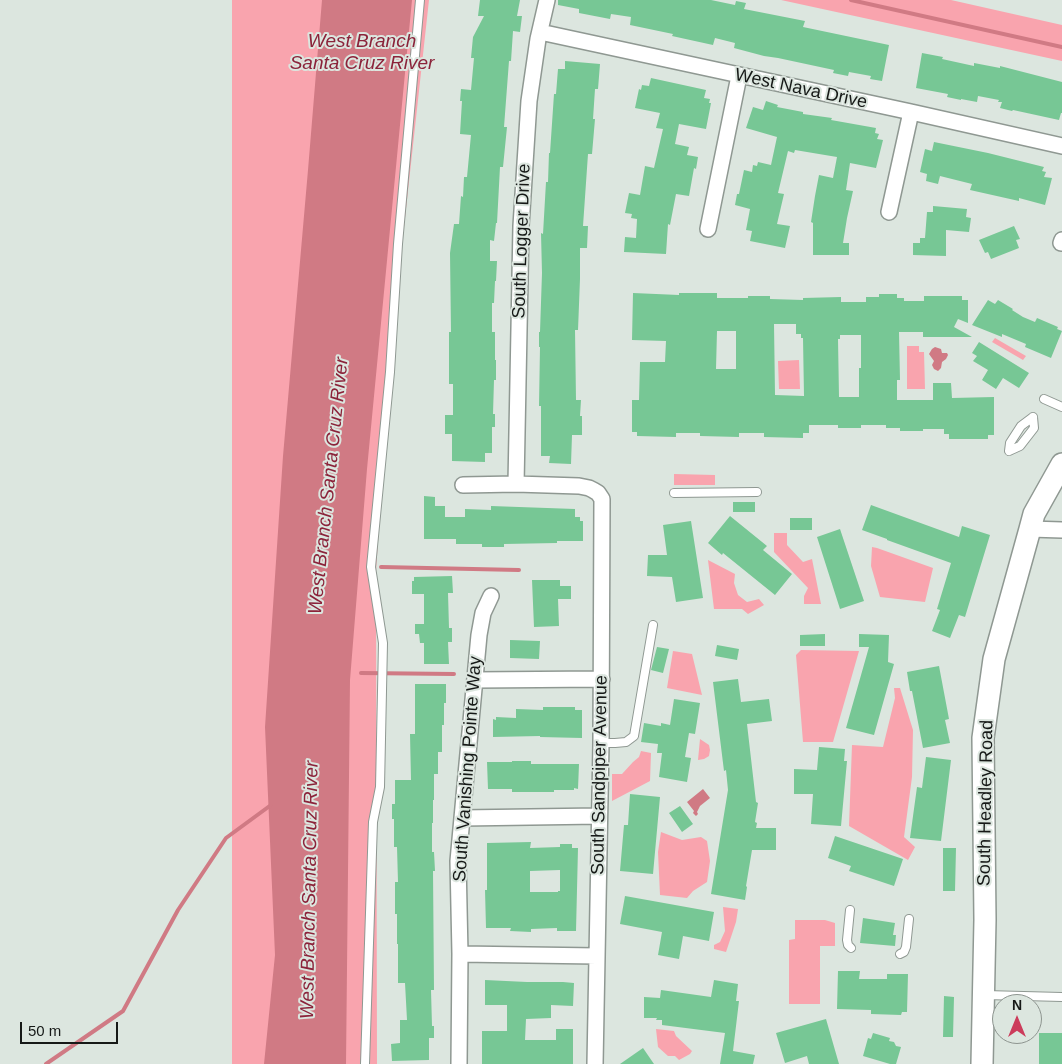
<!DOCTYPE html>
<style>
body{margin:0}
#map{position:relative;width:1062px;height:1064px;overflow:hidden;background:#dce6df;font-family:Arial,sans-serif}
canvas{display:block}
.north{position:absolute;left:992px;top:994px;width:50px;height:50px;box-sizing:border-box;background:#dce6df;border:1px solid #8d948f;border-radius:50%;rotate:0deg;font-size:14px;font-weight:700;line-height:20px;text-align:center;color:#161917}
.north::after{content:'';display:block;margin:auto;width:18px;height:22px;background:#cc3c5b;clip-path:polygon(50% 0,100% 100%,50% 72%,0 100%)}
.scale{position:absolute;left:20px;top:1022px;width:98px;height:22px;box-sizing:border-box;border:2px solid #161917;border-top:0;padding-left:6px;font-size:15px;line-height:18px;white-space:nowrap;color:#161917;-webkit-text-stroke:4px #dce6df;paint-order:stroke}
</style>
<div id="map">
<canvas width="1062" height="1064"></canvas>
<div class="north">N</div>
<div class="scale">50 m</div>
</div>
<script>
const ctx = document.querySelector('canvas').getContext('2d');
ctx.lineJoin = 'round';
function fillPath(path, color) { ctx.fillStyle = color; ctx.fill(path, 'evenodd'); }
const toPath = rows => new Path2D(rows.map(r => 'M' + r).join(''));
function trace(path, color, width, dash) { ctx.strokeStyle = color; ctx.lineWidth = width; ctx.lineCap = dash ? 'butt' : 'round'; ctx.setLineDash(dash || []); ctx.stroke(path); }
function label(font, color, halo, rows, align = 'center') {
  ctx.font = font + ' Arial,sans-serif'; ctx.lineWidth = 4; ctx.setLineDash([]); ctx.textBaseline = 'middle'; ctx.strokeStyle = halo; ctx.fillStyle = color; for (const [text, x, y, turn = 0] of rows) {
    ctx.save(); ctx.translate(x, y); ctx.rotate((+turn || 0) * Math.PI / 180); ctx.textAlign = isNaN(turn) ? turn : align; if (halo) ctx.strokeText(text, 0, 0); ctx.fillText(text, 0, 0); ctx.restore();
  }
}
fillPath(toPath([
 [232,0,429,0,392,336,376,571,377,1064,232,1064],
 [781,0,951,0,1062,25,1062,61],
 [995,338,1026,356,1023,360,992,342],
 [907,346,919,346,919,352,924,352,925,389,907,389],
 [799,360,800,389,779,389,778,361],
 [674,474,715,475,715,485,674,485],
 [774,533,787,533,787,545,803,562,812,559,821,604,804,604,804,596,808,588,774,552],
 [872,547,877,548,933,568,925,602,880,597,871,566],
 [708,560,735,574,734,583,738,595,747,602,759,599,764,605,748,614,742,609,714,609],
 [801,650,859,651,833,742,803,742,796,655],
 [673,651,692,654,702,695,667,688],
 [894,688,900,688,913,730,912,777,904,837,915,847,908,860,849,826,852,745,883,747,895,698],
 [700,739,709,745,710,750,709,756,704,759,698,760],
 [641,751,651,753,650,781,612,801,612,774,622,774,633,762,639,757],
 [661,832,682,840,701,837,707,841,710,861,707,882,693,891,687,898,660,895,658,852],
 [723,907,738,909,736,922,726,952,714,949,714,945,720,942,725,931],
 [795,920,825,920,835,923,835,946,820,946,820,1004,789,1004,789,940,795,939],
 [656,1029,674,1031,676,1036,692,1051,690,1054,679,1060,675,1056,668,1056,658,1047]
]), '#f9a4ae');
fillPath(toPath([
 [322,0,412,0,367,469,350,680,346,1064,264,1064,275,955,265,727,283,456,308,170],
 [935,347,941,349,942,353,947,353,948,355,946,359,942,362,941,368,938,371,934,369,932,365,934,361,929,354,932,349],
 [703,789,710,798,700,806,697,812,698,814,696,816,693,813,694,811,687,802]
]), '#d07a84');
trace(toPath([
 [851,0,1062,47],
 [381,567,519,570],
 [361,673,454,674],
 [46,1064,123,1011,178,910,226,838,271,805]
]), '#d07a84', 4);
fillPath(toPath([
 [480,0,520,0,517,16,522,16,520,32,513,31,511,61,509,61,504,127,507,127,503,167,500,167,497,223,496,223,494,241,490,240,490,261,497,261,496,281,495,281,494,303,492,303,492,332,495,332,495,360,496,360,496,380,494,380,493,414,495,414,495,427,492,427,492,453,485,453,485,462,452,461,452,434,445,434,445,415,453,415,453,384,449,384,449,332,451,332,450,253,454,224,459,224,461,196,463,197,464,177,467,177,471,135,460,134,462,101,460,101,461,89,471,90,474,58,471,58,473,37,484,16,478,16],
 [558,0,711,0,735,5,736,1,746,3,744,9,805,21,803,27,889,45,882,81,870,79,871,76,849,72,848,76,833,73,834,70,778,58,764,56,734,48,735,43,715,38,713,45,672,36,673,34,630,25,631,17,611,14,610,19,579,13,579,9,558,5],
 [922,53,943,57,942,59,974,66,974,63,1000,68,1000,66,1062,82,1062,113,1061,113,1059,120,1013,110,1012,111,1000,108,1002,102,998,102,999,100,978,96,977,102,961,99,961,100,947,97,948,94,916,88],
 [565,61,600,64,598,89,595,89,593,119,595,119,592,154,588,154,583,226,588,226,587,248,580,248,580,279,578,330,575,330,576,400,581,400,580,416,582,416,582,435,572,435,571,464,549,463,550,456,541,456,541,406,539,406,540,347,539,347,539,332,540,332,542,273,541,233,543,234,546,182,548,182,549,153,550,153,554,94,556,94,558,69,565,69],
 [651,78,706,90,704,98,710,99,709,103,711,103,706,129,679,124,675,144,689,147,687,155,698,157,696,169,694,168,689,196,676,194,670,225,668,224,666,254,624,252,625,237,636,238,637,219,631,218,632,214,625,213,629,193,640,195,645,166,654,168,663,129,656,128,660,113,635,108,639,89,641,90,642,85,649,86],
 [766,101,778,105,777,107,803,112,803,114,832,118,831,120,876,128,875,133,879,134,877,139,883,140,876,168,850,163,846,190,853,191,847,218,843,243,849,243,849,255,813,255,813,223,811,222,815,196,819,175,833,178,837,157,795,150,794,153,788,151,778,193,784,194,777,224,790,226,785,248,750,241,752,231,746,230,750,209,735,205,737,194,739,194,744,170,752,172,753,165,757,166,758,162,771,165,777,137,746,128,753,107,763,110],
 [934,142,988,153,1044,167,1042,171,1046,172,1044,177,1052,178,1045,205,1019,198,1019,201,970,190,972,184,940,176,938,184,926,181,927,174,920,172,925,149,932,151],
 [933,206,967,209,966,217,971,218,969,232,946,230,946,256,913,255,913,243,920,243,920,238,925,238,927,212,933,212],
 [1014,226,1020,239,1016,240,1019,248,991,259,988,252,985,253,979,240],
 [633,293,679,295,679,293,717,293,717,298,748,298,748,296,770,296,770,299,803,300,803,298,841,297,841,302,866,302,866,297,879,297,879,294,897,294,897,298,904,298,904,301,924,301,924,296,962,296,962,300,968,300,968,323,958,319,954,327,972,337,923,337,923,332,899,332,900,380,897,380,897,400,933,400,933,383,951,383,952,398,994,397,994,435,988,435,988,439,949,439,949,434,944,434,944,429,923,429,923,431,900,431,900,428,886,428,886,425,861,425,861,428,838,428,838,425,809,425,809,433,803,433,803,438,764,437,764,433,739,433,739,437,700,436,700,433,676,433,676,437,637,436,637,432,632,432,632,400,639,400,640,362,665,362,666,341,632,340],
 [774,324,796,324,796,334,801,334,801,338,803,338,804,396,775,395],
 [717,331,736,331,736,369,716,369],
 [840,335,861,335,861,368,859,368,859,397,839,397,838,339,840,339],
 [988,300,995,304,998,300,1013,309,1012,310,1023,317,1035,322,1037,318,1058,327,1057,329,1062,331,1051,358,1025,347,1026,344,1002,334,1002,337,972,325],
 [979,342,1029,373,1019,388,1003,378,996,389,982,380,988,370,973,361,977,356,972,353],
 [424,496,435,497,435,506,445,506,445,517,465,517,465,509,491,510,491,506,575,509,575,517,580,517,580,521,583,521,583,541,557,541,557,543,504,544,504,547,482,547,482,544,456,544,456,539,424,539],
 [733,502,755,502,755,512,733,512],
 [871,505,959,537,962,526,990,535,965,617,959,615,950,638,932,631,940,610,937,609,951,563,887,540,887,539,862,530],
 [730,516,767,546,763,550,792,574,775,595,723,553,722,555,708,543],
 [790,518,812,518,812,530,790,530],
 [691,521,703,598,676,602,672,577,647,576,648,555,667,555,663,525],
 [840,529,864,601,840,609,817,537],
 [452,576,453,593,448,593,449,628,452,628,452,642,448,642,449,664,424,664,424,643,420,643,419,634,415,634,415,624,424,624,424,594,412,594,412,581,414,581,414,577],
 [532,580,560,580,560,586,571,586,571,599,558,599,559,626,534,627],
 [825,634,825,646,800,646,800,635],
 [859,634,889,635,888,662,894,664,874,735,846,728,869,647,859,647],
 [510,640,540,641,539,659,510,658],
 [717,645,739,649,737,660,715,656],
 [657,647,669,649,663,673,651,670],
 [939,666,949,719,945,720,950,743,923,748,912,691,910,691,907,672],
 [738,679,741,702,769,699,772,721,747,724,756,802,758,803,755,822,757,823,756,828,776,828,776,850,752,850,746,886,747,887,745,900,711,894,728,790,726,770,724,771,713,682],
 [415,684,446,684,446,703,444,703,444,725,442,725,442,752,438,752,438,774,434,774,434,800,433,800,433,823,432,823,432,852,434,852,435,871,433,871,434,990,431,990,432,1026,434,1026,434,1038,429,1038,429,1060,392,1061,391,1044,400,1043,400,1020,407,1020,405,983,398,983,398,944,397,944,397,914,395,914,395,882,398,882,397,847,394,847,394,819,392,819,392,804,395,804,395,780,411,780,410,734,415,734],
 [674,699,700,703,695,734,689,733,685,757,691,758,687,782,659,777,662,753,657,753,658,744,641,742,644,723,661,726,661,723,670,725],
 [543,707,575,707,575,710,582,710,582,738,540,737,540,736,493,737,493,719,496,720,496,717,516,718,516,709,543,710],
 [819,747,845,749,844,761,847,761,841,826,811,824,813,794,794,794,794,769,817,770],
 [926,757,951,760,941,841,910,838,917,787,922,788],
 [512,761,531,761,531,764,579,764,578,789,574,788,574,790,554,790,554,792,512,792,512,789,488,789,487,762,512,762],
 [630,794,660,797,653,874,620,871,624,825,628,825],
 [680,806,693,824,682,832,669,813],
 [835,836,903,859,894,886,849,871,851,866,828,858],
 [531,842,530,848,560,847,560,844,572,844,572,848,578,848,576,931,557,931,557,928,531,929,531,932,510,931,511,928,486,928,485,890,487,890,487,843],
 [560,870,560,891,558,891,558,892,530,892,530,871],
 [943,848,956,848,955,891,943,891],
 [625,896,714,912,709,941,683,936,679,959,658,955,662,932,620,924],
 [863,918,895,923,893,935,896,935,895,946,860,943],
 [838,971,860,971,859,979,887,979,887,974,908,974,907,1012,902,1012,901,1015,871,1014,871,1010,837,1009],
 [485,980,527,982,563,982,574,983,573,1006,551,1005,551,1018,526,1019,525,1040,556,1040,556,1029,573,1029,573,1064,482,1064,482,1031,507,1031,507,1005,485,1005],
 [714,980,738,984,736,1001,739,1001,733,1051,755,1055,753,1064,720,1064,725,1033,662,1025,662,1020,656,1020,657,1018,644,1018,644,997,660,998,661,990,711,997],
 [944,996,954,997,953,1037,943,1037],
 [826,1019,839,1064,809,1064,807,1056,785,1063,776,1033],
 [873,1033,890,1038,889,1041,894,1042,896,1046,901,1047,896,1064,890,1064,863,1056,868,1038,871,1039],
 [1039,1033,1062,1033,1062,1064,1039,1064],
 [643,1048,654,1064,620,1064]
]), '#77c795');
const lane = toPath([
 [1044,399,1062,407],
 [1033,417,1034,428,1020,446,1009,451,1010,443,1021,426,1033,417],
 [674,493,757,492],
 [601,743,615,743,626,742,634,736,653,625],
 [850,910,847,940,848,945,851,948],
 [900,954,904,952,906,947,909,919],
 [985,995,1062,997],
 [365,1064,373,822,380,787,383,643,371,567,390,372,398,244,420,0]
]);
const street = toPath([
 [540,32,911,112,1062,146],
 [889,212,911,112],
 [708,229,739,76],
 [1061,243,1062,240],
 [516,484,521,226,529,101,538,39,547,0],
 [463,485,516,484,579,486,589,488,593,490,598,493,602,499,601,743,595,1064],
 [1030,529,1062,530],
 [475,680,602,679],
 [462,818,599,816],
 [460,954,597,956],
 [459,1064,460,954,458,861,479,635,483,613,491,596]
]);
const secondary = toPath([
 [982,1064,985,920,983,738,994,659,1030,529,1034,514,1062,464]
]);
trace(lane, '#8f9892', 10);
trace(street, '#8f9892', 18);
trace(secondary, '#8f9892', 24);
trace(lane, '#fff', 8);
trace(street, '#fff', 15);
trace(secondary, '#fff', 21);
label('18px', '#161917', '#dce6df', [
 ["West Nava Drive",801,89,12],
 ["South Logger Drive",522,241,-88],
 ["South Vanishing Pointe Way",468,769,-86],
 ["South Sandpiper Avenue",600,775,-89],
 ["South Headley Road",986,803,-89]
]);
label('italic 19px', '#8b233a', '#dce6df', [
 ["West Branch",362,42],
 ["Santa Cruz River",362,64],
 ["West Branch Santa Cruz River",329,486,-84],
 ["West Branch Santa Cruz River",310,890,-89]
]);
</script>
